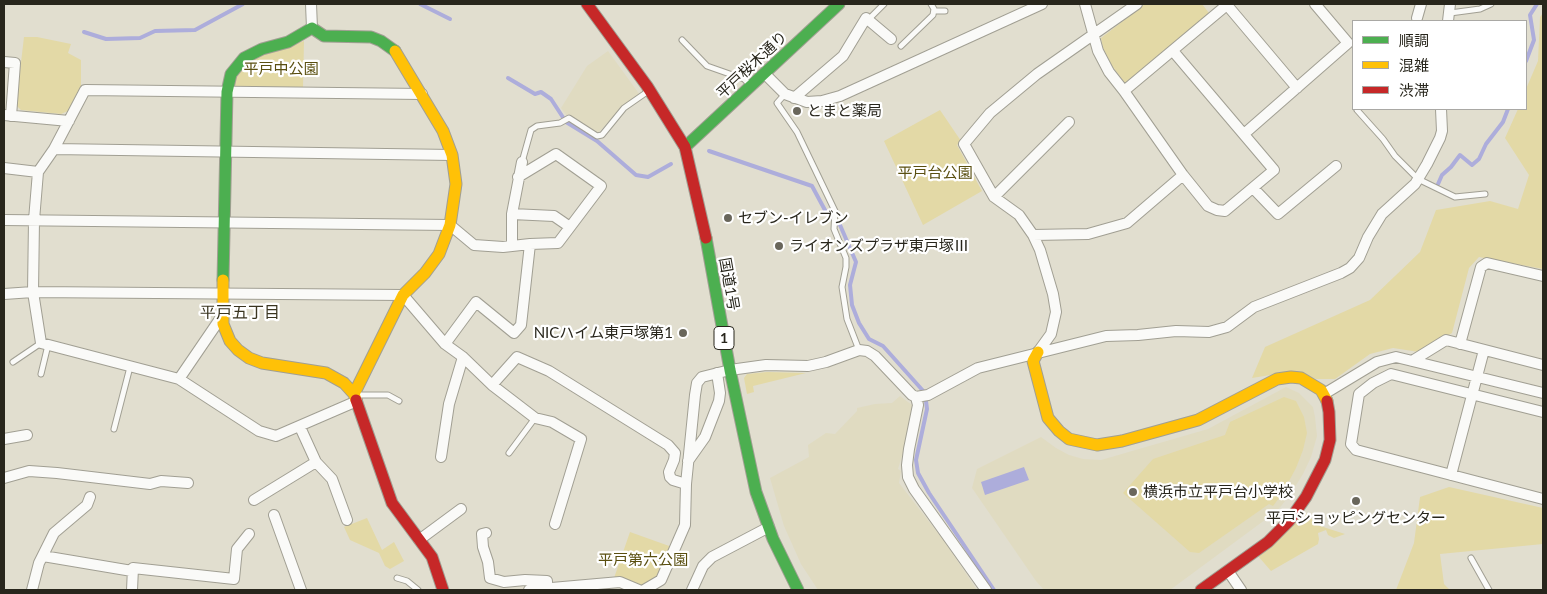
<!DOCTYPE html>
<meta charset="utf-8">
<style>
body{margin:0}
#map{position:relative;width:1547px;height:594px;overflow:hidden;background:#e1decf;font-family:Lato,"Noto Sans JP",sans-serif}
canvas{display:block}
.frame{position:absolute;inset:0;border:5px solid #28261c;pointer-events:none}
.legend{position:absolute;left:1352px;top:20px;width:175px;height:90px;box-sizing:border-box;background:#fff;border:1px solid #a9a8a4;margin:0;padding:6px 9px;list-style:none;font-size:15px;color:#28261c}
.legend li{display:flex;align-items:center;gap:10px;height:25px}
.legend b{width:25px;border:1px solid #a9a8a4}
</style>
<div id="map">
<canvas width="1547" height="594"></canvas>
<div class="frame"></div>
<ul class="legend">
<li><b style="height:6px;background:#4caf50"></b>順調</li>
<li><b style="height:6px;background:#ffc107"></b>混雑</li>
<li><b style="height:6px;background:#c62828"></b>渋滞</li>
</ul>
</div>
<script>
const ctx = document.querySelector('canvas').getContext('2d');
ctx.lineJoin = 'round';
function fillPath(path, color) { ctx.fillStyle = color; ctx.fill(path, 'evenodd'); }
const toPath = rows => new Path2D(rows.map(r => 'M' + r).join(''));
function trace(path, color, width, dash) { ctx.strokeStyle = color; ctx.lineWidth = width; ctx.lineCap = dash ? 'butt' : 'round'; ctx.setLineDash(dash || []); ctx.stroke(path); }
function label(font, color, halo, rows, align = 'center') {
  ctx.font = font + ' Lato,"Noto Sans JP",sans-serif'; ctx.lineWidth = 4.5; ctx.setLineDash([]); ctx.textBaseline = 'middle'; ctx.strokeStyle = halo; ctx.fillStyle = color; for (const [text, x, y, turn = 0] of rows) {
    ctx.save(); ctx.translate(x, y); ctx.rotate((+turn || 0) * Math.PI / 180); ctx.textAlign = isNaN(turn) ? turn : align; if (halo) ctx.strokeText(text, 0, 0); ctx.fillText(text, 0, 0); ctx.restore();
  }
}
fillPath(toPath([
 [608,51,640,95,623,106,599,132,597,132,569,115,567,116,561,108,587,66],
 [1286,387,1299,393,1313,407,1315,417,1317,436,1311,457,1303,474,1290,495,1277,511,1170,590,1044,590,1036,581,972,488,977,469,1041,437,1056,448,1069,455,1083,459,1101,460,1208,429],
 [900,396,912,405,910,429,898,469,901,471,899,483,944,541,977,590,818,590,801,564,784,526,770,478,809,457,808,445,826,433,835,434,857,411,857,408,875,404,892,403]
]), '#e0dbc1');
fillPath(toPath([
 [1145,4,1202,4,1209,13,1125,83,1112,66,1103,48,1101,38],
 [1543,13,1543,269,1479,257,1469,268,1452,333,1419,352,1393,348,1370,354,1335,379,1316,379,1295,371,1252,378,1265,347,1370,300,1420,252,1436,210,1490,201,1518,209,1529,175,1505,138,1518,109,1526,109,1526,89,1538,61,1540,17],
 [24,37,37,37,71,44,68,53,81,60,81,86,68,111,61,114,21,110,16,105],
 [304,41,303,88,233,88,236,77,253,58],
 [940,110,961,141,957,145,982,191,923,225,884,141],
 [767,372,806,373,753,386,754,392,747,394,744,378,747,374],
 [1284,397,1296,401,1304,417,1307,433,1303,450,1296,468,1282,494,1273,506,1269,504,1199,553,1190,552,1123,493,1153,459,1225,435,1230,422],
 [1449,487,1543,508,1543,544,1440,554,1444,584,1450,590,1396,590,1414,543,1420,497],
 [1304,511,1317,525,1345,534,1334,538,1328,535,1326,530,1318,533,1319,539,1318,544,1271,571,1258,556],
 [367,518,382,550,394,542,404,561,390,569,385,566,379,553,350,540,344,527],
 [630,532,672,547,659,576,642,587,614,578]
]), '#e3d9a6');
fillPath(toPath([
 [1024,467,1029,480,985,495,981,482]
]), '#adaddb');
trace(toPath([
 [420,4,450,19],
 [84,32,106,39,140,38,155,31,195,30,243,4],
 [1526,61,1534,40,1530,15,1537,4],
 [508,78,535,94,541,92,551,99,566,122,597,141,636,175,648,177,671,164],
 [709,151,812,186,826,212,830,218,840,225,856,262,850,285,852,305,859,323,869,339,883,346,925,393,927,409,916,460,918,473,929,493,994,590],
 [1438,184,1442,175,1451,167,1460,155,1472,165,1479,159,1486,144,1503,122,1508,109]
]), '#adaddb', 4);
const lane = toPath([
 [934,11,945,11],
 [1450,13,1480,9,1491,4],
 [868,20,884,4],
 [682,40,707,66,744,79,751,86],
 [901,46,933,15,934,9,931,4],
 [785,94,777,103,797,132,835,211,834,229,846,258,846,267,842,287,847,319,859,350],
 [1357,110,1383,139,1395,156,1418,179,1455,197,1485,194],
 [522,162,531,130,537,126,560,123,569,118,597,136,602,135,624,108,647,92],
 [13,362,41,343],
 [41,374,48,345],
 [356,395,388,395,399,401],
 [114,429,130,367],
 [509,453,535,418],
 [1471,558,1489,590],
 [397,578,407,581,418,590]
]);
const street = toPath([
 [311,4,312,28],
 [1085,4,1098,51,1109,72,1124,91,1183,175,1208,206,1217,210,1225,211,1274,170,1173,51],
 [1227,5,1297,88],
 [1417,18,1421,4],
 [1448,21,1450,4],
 [4,62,15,63,11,116],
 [765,74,785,94,807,102,822,101,840,96,1042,4],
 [1124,91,1228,4],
 [794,98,843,56,866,18,891,39],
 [4,115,69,121],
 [1244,134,1348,43,1315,4],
 [54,149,452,155],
 [4,168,38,172],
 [1253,188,1278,214,1336,166],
 [994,197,1069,122],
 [512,214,554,216,570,227],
 [4,220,450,225,474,245,503,247,530,244,558,243,601,186,556,154,518,177],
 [1033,235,1088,234,1127,223,1183,175],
 [512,245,512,214,522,162],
 [4,294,33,292,403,295,445,344,463,357,492,385,535,418,552,422,581,439,555,524],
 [445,344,476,302,514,333,521,325,530,244],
 [1460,344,1481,267,1487,263,1543,276],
 [1038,352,1051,334,1056,312,1053,294,1040,250,1033,235,1019,215,994,197,964,144,990,113,1037,74,1137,4],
 [1412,361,1446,340,1543,365],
 [179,379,222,316],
 [492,385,517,357,549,371,668,445,675,453,674,460,669,472,670,477,673,480,686,484],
 [1324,394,1377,362,1396,357,1543,393],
 [916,397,918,405,909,449,907,465,908,477,914,489,986,590],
 [357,401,276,436,259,431,179,379,41,343,33,292,34,220,38,172,54,149,85,90,422,94],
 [1543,412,1391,374,1373,383,1359,394,1351,444,1356,450,1543,499],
 [4,439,27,435],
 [441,457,449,404,463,357],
 [688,461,705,437,719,401,720,393,717,373],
 [316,462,332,479,347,520],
 [1451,475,1484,350],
 [4,478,29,471,57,473,150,484,161,481,188,483],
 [254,500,316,462,300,427],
 [274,515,301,590],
 [486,533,482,534,483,547,488,562,490,578,504,582,525,580,547,581,547,588],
 [419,540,461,509],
 [43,556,132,571],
 [1228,571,1241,590],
 [32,590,39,563,54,533,87,505,90,497],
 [132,590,133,568,234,579,237,549,249,534],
 [529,590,620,582,639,590],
 [644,590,661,580,685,525,686,484,695,395,697,383,702,377,730,370,766,365,808,366,826,362,859,350,867,351,875,356,912,395,916,397,928,395,978,368,1106,336,1138,335,1176,331,1209,332,1227,327,1254,307,1341,273,1350,268,1359,258,1368,237,1382,214,1415,184,1427,164,1440,138,1442,131,1441,109],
 [692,590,703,566,712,557,769,527]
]);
const fast = toPath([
 [685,147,839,4],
 [706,238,730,370,756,492,773,539,798,590],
 [223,280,227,92,231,74,244,58,262,49,288,42,312,28,324,36,371,37,381,41,395,51]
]);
const slow = toPath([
 [223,280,223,324,230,341,238,350,249,358,262,363,326,373,344,383,354,394,356,400],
 [1038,352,1033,361,1048,418,1059,431,1069,439,1097,445,1122,441,1198,420,1277,379,1291,377,1301,378,1321,390,1327,401],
 [354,394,403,295,425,273,439,254,450,225,456,184,452,155,443,131,395,51]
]);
const jam = toPath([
 [587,4,647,86,685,147,706,238],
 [356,400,392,503,432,557,443,590],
 [1201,590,1268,542,1289,521,1306,497,1325,460,1330,440,1329,412,1327,401]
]);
trace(lane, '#a19f93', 7);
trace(street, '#a19f93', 12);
trace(fast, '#a19f93', 13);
trace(slow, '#a19f93', 13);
trace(jam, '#a19f93', 13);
trace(lane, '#fafaf8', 5);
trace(street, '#fafaf8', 10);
trace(fast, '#4caf50', 11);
trace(slow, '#ffc107', 11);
trace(jam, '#c62828', 11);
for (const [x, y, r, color] of [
 [797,111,5,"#69665b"],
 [728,218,5,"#69665b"],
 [779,246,5,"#69665b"],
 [683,333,5,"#69665b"],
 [1133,492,5,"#69665b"],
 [1356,501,5,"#69665b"]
]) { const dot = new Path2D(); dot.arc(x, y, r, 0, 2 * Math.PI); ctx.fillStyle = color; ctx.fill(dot); trace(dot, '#fff', 2); }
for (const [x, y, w] of [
 [724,338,20]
]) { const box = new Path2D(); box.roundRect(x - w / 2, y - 11.5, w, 23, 4); ctx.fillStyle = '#fff'; ctx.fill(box); trace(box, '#28261c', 1); }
label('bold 14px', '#28261c', null, [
 ["1",724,338]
]);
label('15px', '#28261c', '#fff', [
 ["平戸桜木通り",752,65,-43],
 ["国道1号",729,284,80]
]);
label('15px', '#5a4f10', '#fff', [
 ["平戸中公園",281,69],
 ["平戸台公園",935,173],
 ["平戸第六公園",643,560]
]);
label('15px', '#28261c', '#fff', [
 ["とまと薬局",807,111],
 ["セブン-イレブン",738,218],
 ["ライオンズプラザ東戸塚Ⅲ",789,246],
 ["NICハイム東戸塚第1",673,333,"right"],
 ["横浜市立平戸台小学校",1143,492],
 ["平戸ショッピングセンター",1356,518,"center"]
], 'left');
label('16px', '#3a3520', '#fff', [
 ["平戸五丁目",240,313]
]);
</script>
